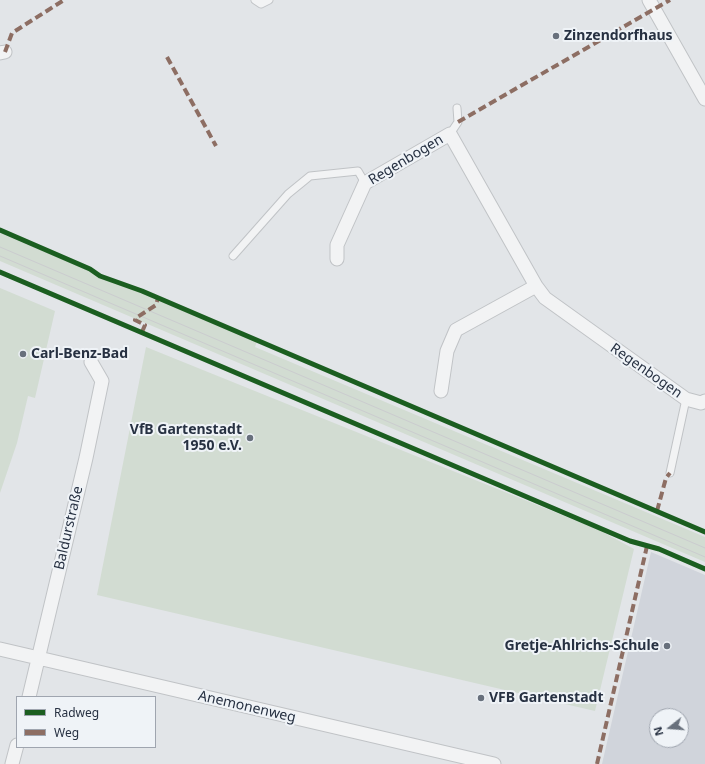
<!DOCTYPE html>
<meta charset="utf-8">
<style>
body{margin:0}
#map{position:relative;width:705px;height:764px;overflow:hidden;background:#e2e5e8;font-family:"Noto Sans",sans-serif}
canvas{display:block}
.legend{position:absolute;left:16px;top:696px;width:140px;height:52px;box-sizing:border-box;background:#eff3f7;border:1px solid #9fa5af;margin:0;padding:5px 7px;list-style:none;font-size:12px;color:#273142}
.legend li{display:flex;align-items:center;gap:8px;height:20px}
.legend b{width:20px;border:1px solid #9fa5af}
.north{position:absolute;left:649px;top:708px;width:40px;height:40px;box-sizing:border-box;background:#eff3f7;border:1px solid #9fa5af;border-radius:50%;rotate:253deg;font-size:11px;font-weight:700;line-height:16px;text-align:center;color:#273142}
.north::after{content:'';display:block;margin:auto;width:14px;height:18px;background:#68707c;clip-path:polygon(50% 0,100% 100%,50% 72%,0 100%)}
</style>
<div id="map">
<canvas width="705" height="764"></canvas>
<ul class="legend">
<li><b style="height:5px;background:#1b5e20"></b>Radweg</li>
<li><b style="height:5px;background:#8d6e63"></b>Weg</li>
</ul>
<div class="north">N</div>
</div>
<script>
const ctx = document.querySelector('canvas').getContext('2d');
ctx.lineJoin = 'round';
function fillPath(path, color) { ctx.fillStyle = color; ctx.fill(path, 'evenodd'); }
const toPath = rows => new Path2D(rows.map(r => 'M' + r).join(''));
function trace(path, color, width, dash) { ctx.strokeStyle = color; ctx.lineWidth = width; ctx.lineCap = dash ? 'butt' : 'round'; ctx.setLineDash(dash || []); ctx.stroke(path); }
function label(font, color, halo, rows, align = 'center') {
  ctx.font = font + ' "Noto Sans",sans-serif'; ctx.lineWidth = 4; ctx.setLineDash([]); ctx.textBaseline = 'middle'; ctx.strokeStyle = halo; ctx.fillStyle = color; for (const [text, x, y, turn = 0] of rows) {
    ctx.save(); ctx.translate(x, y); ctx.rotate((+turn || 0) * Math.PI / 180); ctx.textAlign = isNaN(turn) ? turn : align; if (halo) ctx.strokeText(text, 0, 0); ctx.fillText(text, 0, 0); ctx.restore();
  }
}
fillPath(toPath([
 [651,552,705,575,705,764,602,764],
 [657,716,681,716,681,740,657,740]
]), '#d0d4db');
fillPath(toPath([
 [0,233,257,341,255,347,705,537,705,562,0,261],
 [0,288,55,311,35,398,28,396,17,443,0,493],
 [146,347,599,530,634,549,595,711,97,595]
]), '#d2dcd2');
const lane = toPath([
 [255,0,261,4,269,0],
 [450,134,458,122,457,108],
 [233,256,288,194,310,176,358,171,365,183],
 [670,473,686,399]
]);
const street = toPath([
 [649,0,705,99],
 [0,53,5,52],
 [337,259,337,245,365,183,450,134,536,286,545,298,686,399,701,403,705,401],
 [441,391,447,351,456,330,536,286],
 [0,649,494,764],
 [29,697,86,458,102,381,91,362],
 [12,764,17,745]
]);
trace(lane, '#c0c3c6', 9);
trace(street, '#c0c3c6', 15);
trace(lane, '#f2f3f4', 7);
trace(street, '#f2f3f4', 13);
trace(toPath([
 [0,247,705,548],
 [0,256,705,557]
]), '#cbcccf', 1);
trace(toPath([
 [5,52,12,33,64,0],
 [167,57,216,146],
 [458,122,670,0],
 [142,332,145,325,135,320,136,318,156,305,158,298],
 [657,511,666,478,670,473],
 [597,764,647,546]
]), '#8d6e63', 4, [8, 4]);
trace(toPath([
 [0,230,90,269,100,276,142,291,705,532],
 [0,272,630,541,659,549,705,569]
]), '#1b5e20', 5);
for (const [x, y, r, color] of [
 [556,36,4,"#68707c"],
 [23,354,4,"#68707c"],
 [250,438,4,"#68707c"],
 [667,646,4,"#68707c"],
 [481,698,4,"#68707c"]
]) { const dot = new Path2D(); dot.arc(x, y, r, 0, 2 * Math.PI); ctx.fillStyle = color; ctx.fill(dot); trace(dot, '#eff3f7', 1.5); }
label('bold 14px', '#273142', '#eff3f7', [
 ["Zinzendorfhaus",564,36],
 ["Carl-Benz-Bad",31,354],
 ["VfB Gartenstadt",242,430,"right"],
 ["1950 e.V.",242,446,"right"],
 ["Gretje-Ahlrichs-Schule",659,646,"right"],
 ["VFB Gartenstadt",489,698]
], 'left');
label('14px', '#273142', '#eff3f7', [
 ["Regenbogen",406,160,-31],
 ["Regenbogen",646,371,35],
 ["Baldurstraße",69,528,-77],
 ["Anemonenweg",247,707,13]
]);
</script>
